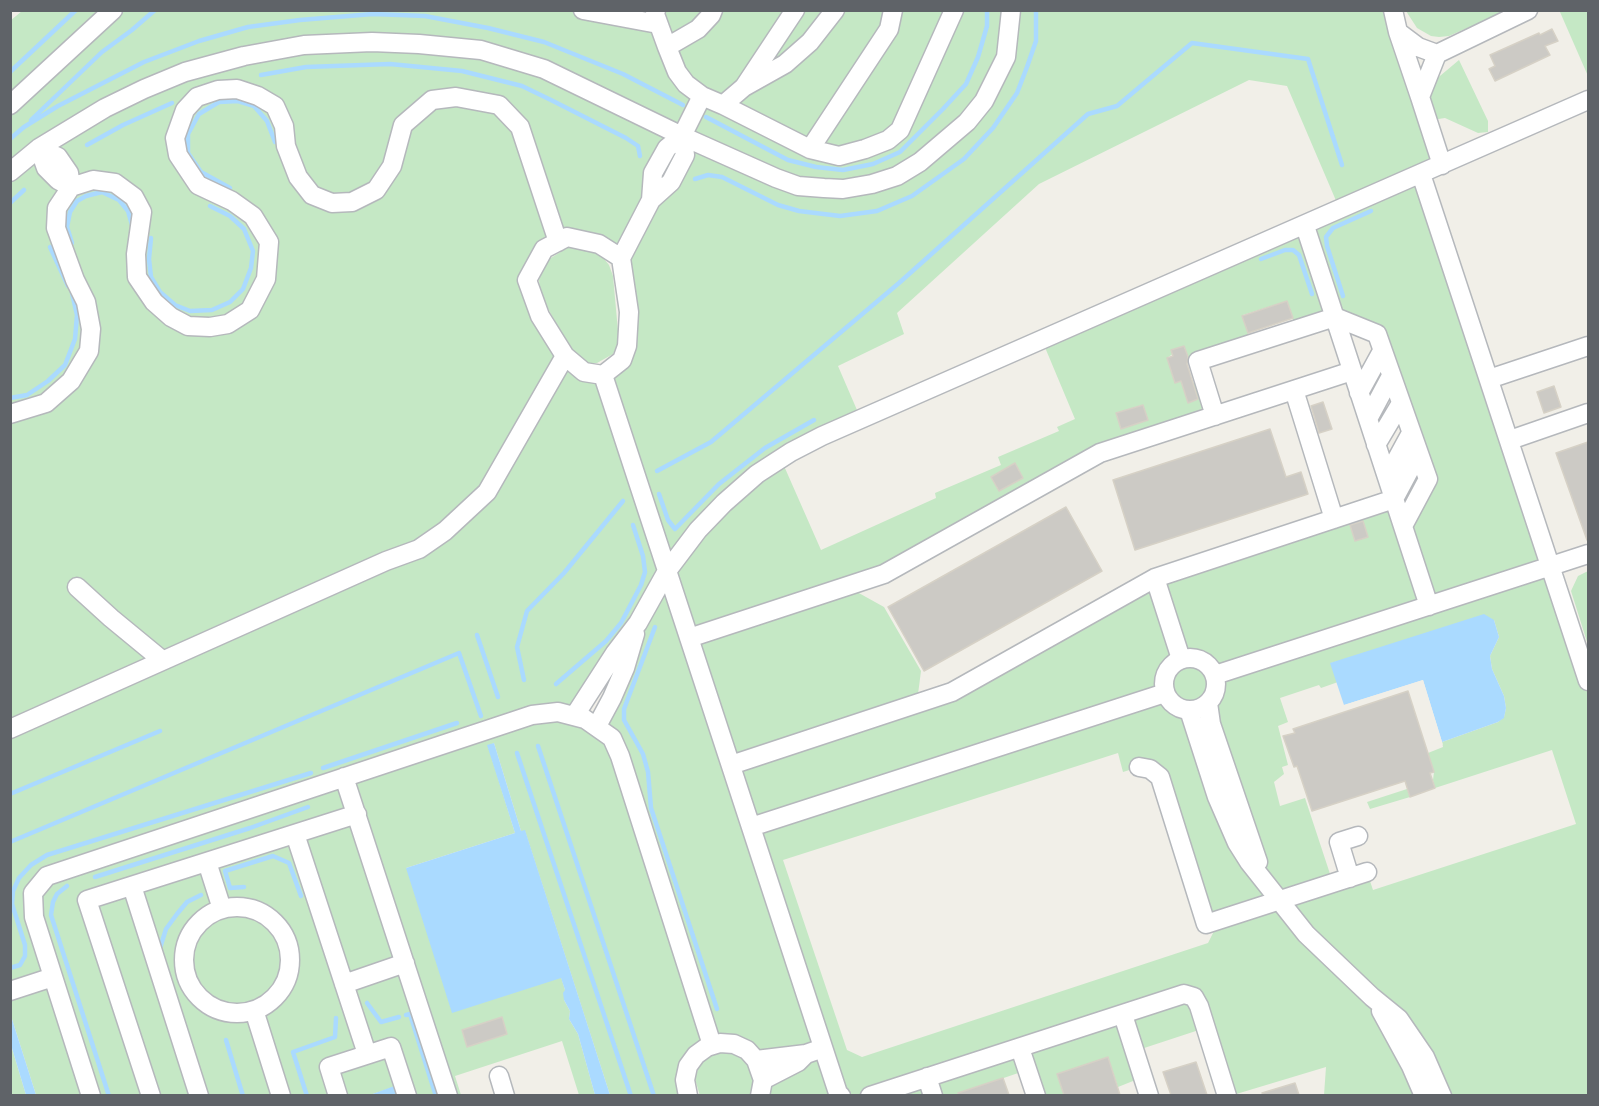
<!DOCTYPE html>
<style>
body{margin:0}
#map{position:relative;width:1599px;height:1106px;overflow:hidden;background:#f1efe8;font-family:Montserrat,sans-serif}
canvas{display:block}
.frame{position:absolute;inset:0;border:12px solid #5f6368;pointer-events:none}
</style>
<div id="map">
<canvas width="1599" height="1106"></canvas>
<div class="frame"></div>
</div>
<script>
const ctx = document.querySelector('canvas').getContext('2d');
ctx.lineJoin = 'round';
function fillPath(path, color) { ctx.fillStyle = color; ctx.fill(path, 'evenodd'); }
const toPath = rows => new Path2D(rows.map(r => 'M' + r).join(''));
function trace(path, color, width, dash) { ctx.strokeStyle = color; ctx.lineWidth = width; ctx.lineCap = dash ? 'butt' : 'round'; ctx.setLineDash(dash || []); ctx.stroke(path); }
fillPath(toPath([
 [1563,10,1588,11,1588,76,1560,12],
 [22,11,1393,11,1442,165,1422,174,1588,681,1588,1095,1324,1095,1326,1067,1233,1095,1205,1028,1135,1051,1143,1077,1118,1087,1108,1057,1057,1074,1064,1095,1036,1095,1027,1070,954,1095,760,1095,756,1060,734,1044,696,1055,688,1095,610,1095,525,831,521,831,494,743,488,746,515,833,406,868,561,977,565,990,564,1000,570,1011,569,1019,578,1034,595,1095,579,1095,562,1041,455,1076,461,1095,413,1095,408,1082,367,1096,36,1095,11,1016,10,21],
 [1249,80,1287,86,1340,210,1044,345,1075,419,1057,427,1059,431,998,457,1001,465,935,493,936,498,821,550,777,450,857,410,838,366,904,334,897,313,1039,184],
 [682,136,671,182,651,199,653,173],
 [567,237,621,259,622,360,584,372,527,280],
 [1287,301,1296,329,1335,317,1377,335,1428,479,1403,525,1394,499,1155,578,917,702,921,671,884,607,848,587,1100,453,1215,416,1198,361,1251,344,1243,315],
 [1184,346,1196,382,1183,386,1181,381,1175,383,1167,358],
 [1142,405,1147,420,1121,429,1116,413],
 [1015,463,1023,478,999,491,991,477],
 [1362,520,1368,537,1355,541,1350,524],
 [1494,620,1499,637,1490,656,1492,669,1504,696,1506,708,1504,717,1498,722,1442,742,1443,747,1428,753,1434,772,1433,780,1435,788,1552,750,1576,824,1373,890,1367,872,1333,883,1305,798,1280,806,1274,782,1284,774,1282,767,1288,765,1278,726,1288,722,1280,698,1319,685,1321,688,1338,682,1331,663],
 [638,625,597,725,575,714],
 [1191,657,1201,660,1210,666,1215,675,1216,685,1214,695,1208,703,1199,708,1189,710,1179,707,1171,701,1165,693,1164,682,1166,672,1173,664,1181,659],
 [1118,753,1123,772,1139,767,1160,777,1215,929,1208,943,862,1057,847,1050,783,860],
 [502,1018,507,1034,467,1047],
 [1406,11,1406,10,1506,11,1449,36,1439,37,1431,36,1417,28],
 [1459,60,1488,121,1488,132,1478,133,1445,118,1432,120,1428,101,1434,81],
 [579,247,601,255,609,265,613,276,619,342,613,354,597,363,588,363,573,354,540,294,539,280,546,261,567,248],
 [1588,571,1588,645,1571,591,1578,576],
 '1172 683a18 18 0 1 1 36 0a18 18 0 1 1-36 0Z',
 [1407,789,1410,797,1370,809,1367,802],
 [11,1045,26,1095,11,1095],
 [728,1051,747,1060,755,1078,751,1095,700,1096,695,1079,699,1066,709,1056,715,1053]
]), '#c5e8c5');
fillPath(toPath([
 [1484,614,1494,620,1499,637,1490,656,1492,669,1504,696,1506,708,1504,718,1498,722,1442,742,1423,680,1344,705,1330,663],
 [494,743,521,831,525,830,610,1095,595,1095,578,1034,569,1019,570,1011,564,1000,563,993,565,990,561,978,452,1013,406,868,515,833,487,745],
 [10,1016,11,1016,36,1095,26,1095,11,1045],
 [408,1081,413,1096,367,1096]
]), '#aadaff');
fillPath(toPath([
 [1423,680,1443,745,1439,743,1421,683,1345,707,1344,705]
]), '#f1efe8');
trace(toPath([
 [10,72,76,10],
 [261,75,306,67,390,64,462,71,522,86,551,100,626,138,638,146,640,156],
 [706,117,788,160,816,167,843,170,873,164,900,152,943,109,966,84,978,57,987,26,987,10],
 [31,120,102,52,132,30,155,10],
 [10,139,24,127,58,106,144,62,199,41,248,27,300,20,373,14,425,16,488,28,544,42,623,74,683,105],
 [87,145,123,125,172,103],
 [695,179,708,175,722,177,778,205,799,211,840,216,877,211,912,196,964,159,993,128,1017,93,1027,67,1036,41,1036,10],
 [230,188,201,172,188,153,188,134,199,114,219,102,238,101,254,106,267,121,275,142],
 [10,203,24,190],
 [151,238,149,259,151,277,160,292,175,305,190,311,212,310,230,302,243,289,251,268,253,251,244,229,230,216,210,206],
 [72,243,67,227,70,212,77,201,86,196,102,192,119,200,128,211,132,225],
 [50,247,68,286],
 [1261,259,1285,250,1293,250,1299,255,1312,294],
 [1343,296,1327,246,1326,237,1333,228,1371,211],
 [10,398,27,395,48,381,65,365,75,339,77,315,72,293],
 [657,471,711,442,899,283,1088,114,1117,106,1192,43,1308,59,1342,165],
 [659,494,668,520,675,529,719,484,765,448,814,420],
 [655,627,624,709,624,720,643,754,648,772,651,808,717,1009],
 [477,635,498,697],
 [524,680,517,647,527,611,564,573,623,501],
 [556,684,606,641,621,623,641,585,645,572,643,556,633,525],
 [538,746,654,1096],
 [517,753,631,1096],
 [323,768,457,723],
 [10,794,160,731],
 [10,842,459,653,481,716],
 [95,877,250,828,308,807],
 [67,886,57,894,53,902,51,915,109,1096],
 [244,887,230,888,225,871,273,856,289,863,301,896],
 [160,948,166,929,177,914,187,902,201,895],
 [10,968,20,965,25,956,25,945,12,904,13,891,19,878,31,865,47,855,311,773],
 [367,1003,381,1022,399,1017],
 [406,1015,410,1014,436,1096],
 [226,1040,243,1096],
 [307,1096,293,1052,335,1037,336,1018]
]), '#aadaff', 4.5);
const building = toPath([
 [1552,29,1558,41,1545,46,1550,55,1495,81,1489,69,1495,66,1490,55,1539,33,1540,35,1552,29],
 [1287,301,1293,318,1248,333,1242,316,1287,301],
 [1184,346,1188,357,1187,364,1198,399,1188,403,1181,381,1175,383,1167,358,1173,356,1171,350,1184,346],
 [1554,386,1561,407,1544,413,1537,392,1554,386],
 [1323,402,1332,429,1319,433,1311,406,1323,402],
 [1143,405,1148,420,1121,429,1116,413,1143,405],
 [1270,429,1286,477,1301,472,1308,494,1135,550,1113,480,1270,429],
 [1588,442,1588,540,1587,540,1556,453,1588,442],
 [1015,463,1023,478,999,491,991,477,1015,463],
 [1066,507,1102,571,924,671,888,607,1066,507],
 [1363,521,1368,537,1355,541,1350,525,1363,521],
 [1408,691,1434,772,1430,773,1435,788,1410,797,1405,781,1312,811,1297,766,1294,767,1283,736,1295,733,1293,729,1408,691],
 [502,1017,507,1034,467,1047,462,1030,502,1017],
 [1108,1057,1120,1095,1064,1095,1057,1074,1108,1057],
 [1196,1062,1207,1095,1171,1095,1163,1072,1196,1062],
 [1003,1078,1009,1095,958,1095,958,1093,1003,1078],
 [1295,1083,1299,1095,1263,1095,1262,1093,1295,1083]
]);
fillPath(building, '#cccac5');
trace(building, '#d6d1c6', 1.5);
const minor = toPath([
 [583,10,658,24],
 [656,10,655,14,667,47,677,72,686,84,702,96,723,105,810,149,839,156,865,149,888,140,900,130,954,10],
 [1393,10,1398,32,1420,97],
 [1398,32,1418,47,1437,54,1528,10],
 [667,47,698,29,711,15,713,10],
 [1437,54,1420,97,1442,165],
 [744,87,785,64,810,42,835,10],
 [10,105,113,10],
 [723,105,744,87,795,10],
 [682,136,685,155,671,182,651,200,653,173,667,148,682,136,702,96],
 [39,148,58,157,69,173,71,187,58,180,46,168,39,148],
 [810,149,889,29,893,10],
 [10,172,39,148,105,108,144,89,185,72,244,56,304,45,372,42,419,44,481,50,544,69,682,136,776,178,798,186,824,188,843,189,872,184,897,176,920,162,967,122,984,101,1006,57,1011,10],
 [1421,174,1588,681],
 [1305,226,1429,606],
 [621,258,599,244,567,237,544,249,527,280,540,316,565,356,584,372,603,375,622,360,627,346,629,312,621,258,651,200],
 [603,375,838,1093,841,1096],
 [1489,379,1588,346],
 [1294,390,1334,519],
 [1359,393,1382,351],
 [10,414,46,403,71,381,89,351,91,329,86,302,75,280,56,228,57,208,71,187,93,180,115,183,134,197,142,212,136,254,137,277,154,302,171,317,188,326,210,327,228,324,250,310,266,279,269,242,253,216,232,201,198,185,178,155,175,138,185,110,197,97,218,90,237,89,258,96,275,106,284,126,286,146,298,177,312,195,332,203,352,202,376,190,392,166,403,125,432,100,456,97,499,105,520,127,558,242],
 [1215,416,1198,361,1335,317,1377,334,1428,479,1403,526],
 [1368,419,1391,376],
 [1510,440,1588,413],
 [1376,445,1401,403],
 [1387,477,1411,433],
 [1155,578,1181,659],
 [77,587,111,618,162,660],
 [689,638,884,574,1100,453,1352,371],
 '1164 684a26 26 0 1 1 52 0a26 26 0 1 1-52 0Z',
 [1215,675,1588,554],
 [1208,703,1211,724,1258,862],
 [1189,710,1217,797,1237,843,1249,862,1306,934,1372,997,1399,1019,1425,1057,1442,1096],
 [575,715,615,653,638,623,667,571,698,530,724,503,757,474,791,452,822,436,1588,100],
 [597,726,612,698,625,668,635,634],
 [10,729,386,561,419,549,445,531,487,492,565,356],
 [731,765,952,692,1155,578,1394,499,1418,454],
 [1139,767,1150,769,1160,777,1206,924,1367,872],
 [344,777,448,1096],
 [751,827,1165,693],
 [295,834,367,1054],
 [207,862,222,909],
 [1350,878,1339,842,1358,836],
 [132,886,199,1096],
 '184 960a53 53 0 1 1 106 0a53 53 0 1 1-106 0Z',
 [344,984,405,963],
 [10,991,53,977],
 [254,1010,281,1096],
 [1381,1011,1411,1066,1424,1096],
 [1123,1015,1149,1096],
 [1020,1048,1036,1096],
 [756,1060,806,1054,823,1048],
 [499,1076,505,1096],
 [927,1077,933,1096],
 [763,1080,798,1062,805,1055],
 [91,1096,34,917,33,893,47,876,514,721,532,715,558,712,585,719,612,738,620,756,712,1045],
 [151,1096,87,900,357,814],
 [338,1096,329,1067,391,1047,407,1096],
 [688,1096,685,1080,688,1066,696,1055,707,1047,720,1043,734,1044,747,1050,756,1060,763,1080,760,1096],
 [870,1096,1184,994,1194,997,1199,1006,1227,1096]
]);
trace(minor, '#b5b8bc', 21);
trace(minor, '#fff', 18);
</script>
